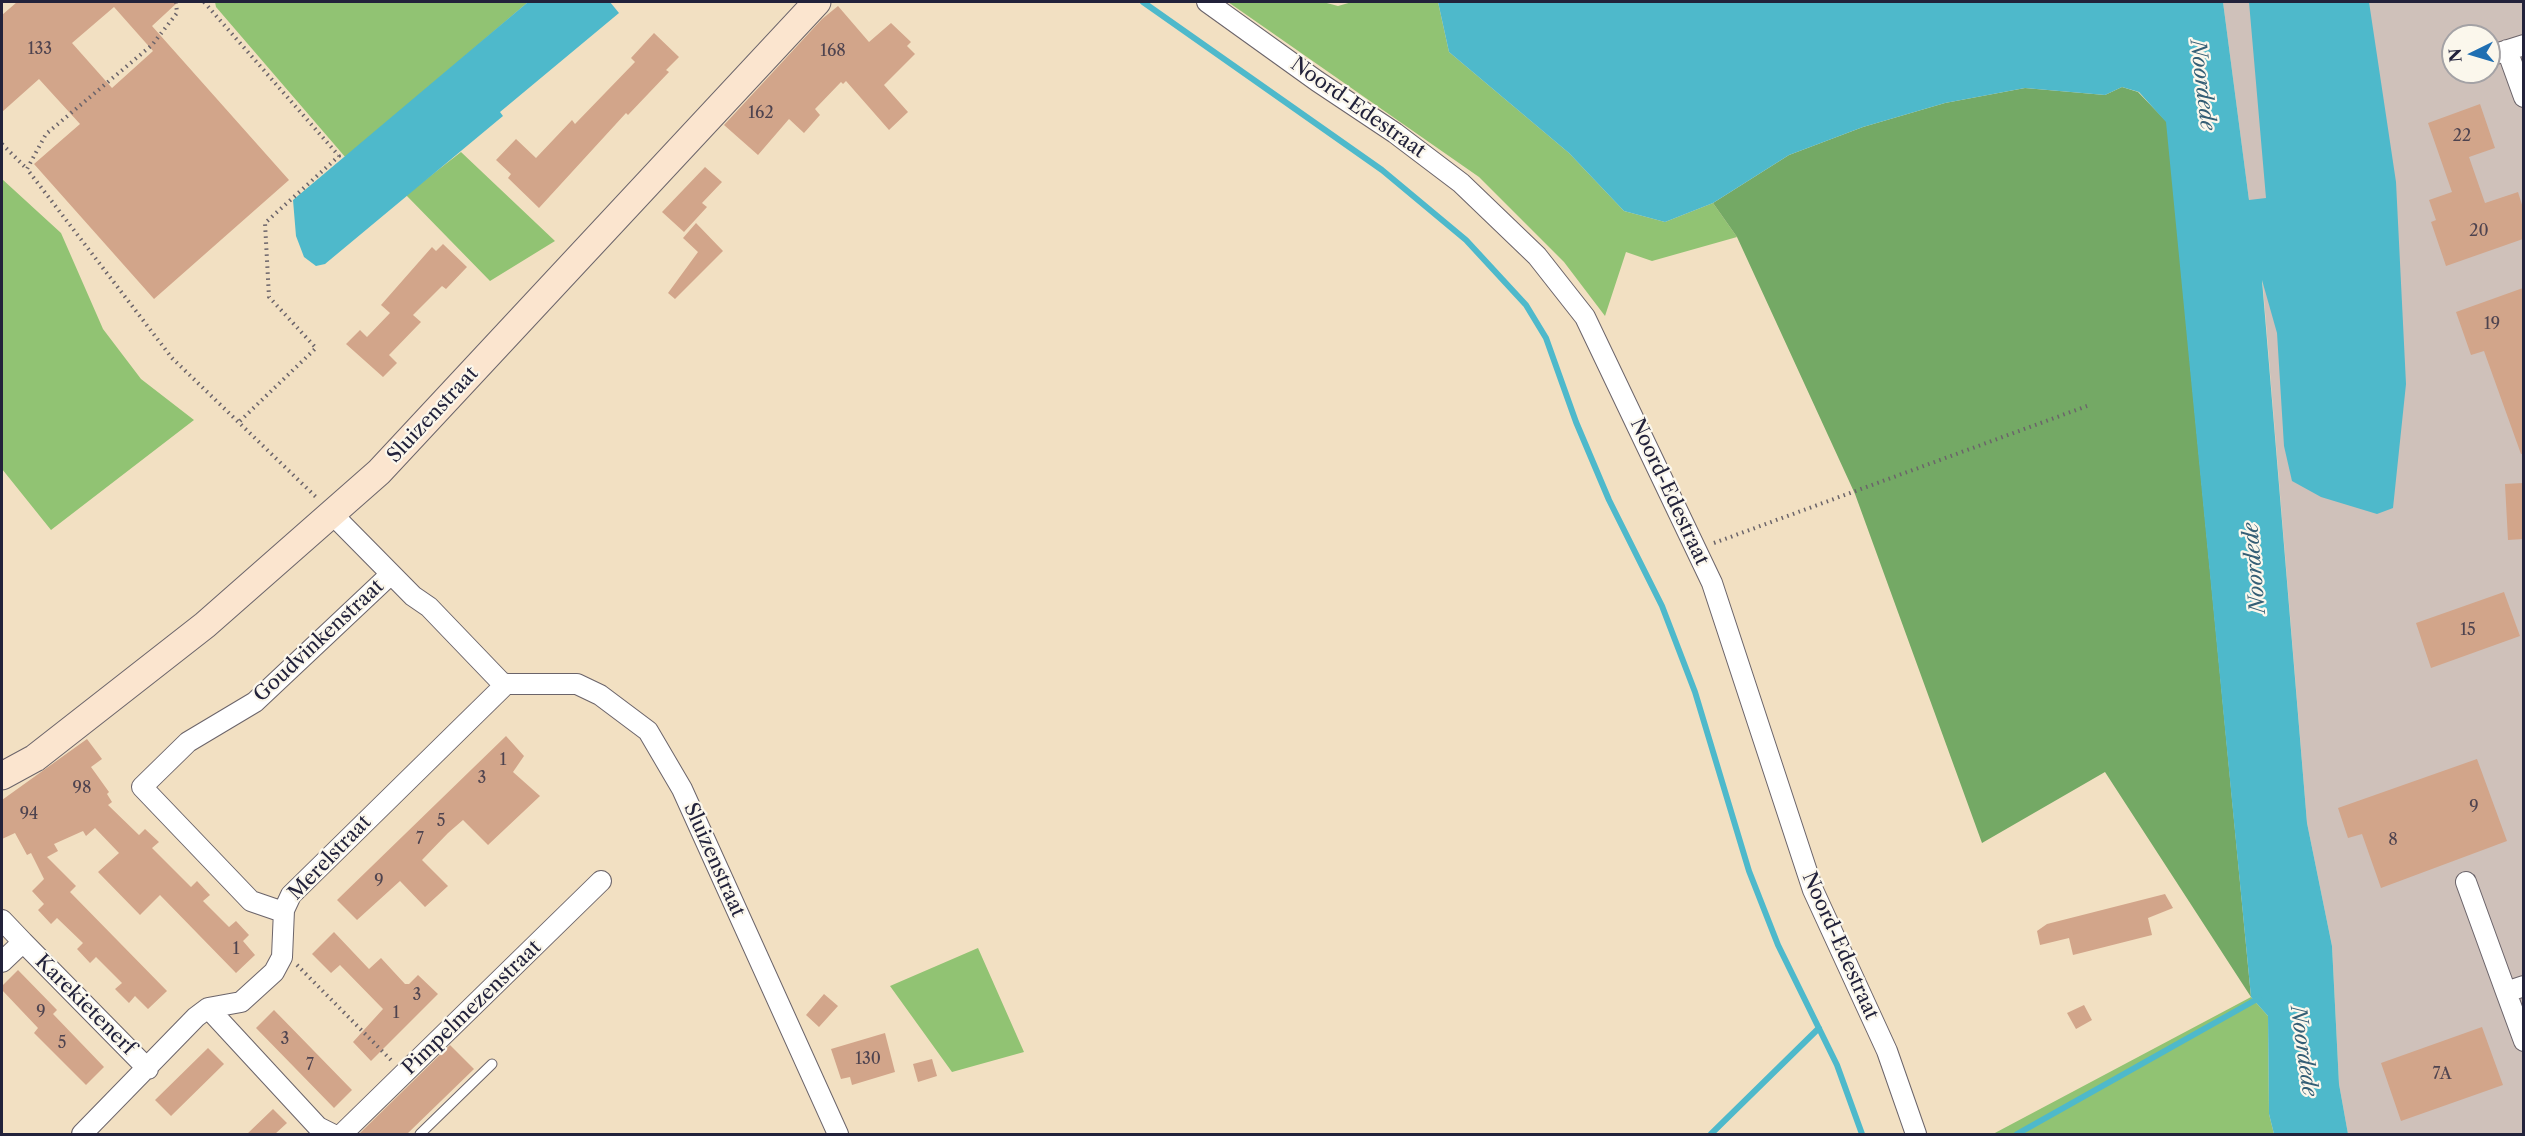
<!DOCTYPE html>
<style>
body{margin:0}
#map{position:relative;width:2525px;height:1136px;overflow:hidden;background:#f2e0c2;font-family:"Libre Caslon Text",serif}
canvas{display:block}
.frame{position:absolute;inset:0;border:3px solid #22223b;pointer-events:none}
.north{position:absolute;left:2441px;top:24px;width:60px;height:60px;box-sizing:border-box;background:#fbf7ec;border:2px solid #a4a2a5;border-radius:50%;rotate:265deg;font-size:16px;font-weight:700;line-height:24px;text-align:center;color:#22223b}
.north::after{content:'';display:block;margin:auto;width:21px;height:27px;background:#1f6fb2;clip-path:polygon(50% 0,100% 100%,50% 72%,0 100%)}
</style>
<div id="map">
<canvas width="2525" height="1136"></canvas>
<div class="frame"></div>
<div class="north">N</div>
</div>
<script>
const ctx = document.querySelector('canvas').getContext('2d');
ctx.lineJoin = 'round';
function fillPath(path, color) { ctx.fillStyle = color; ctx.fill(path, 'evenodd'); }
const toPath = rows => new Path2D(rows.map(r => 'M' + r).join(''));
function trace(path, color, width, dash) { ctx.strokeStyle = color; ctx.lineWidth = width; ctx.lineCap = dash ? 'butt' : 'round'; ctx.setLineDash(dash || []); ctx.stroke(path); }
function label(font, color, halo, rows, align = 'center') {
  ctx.font = font + ' "Libre Caslon Text",serif'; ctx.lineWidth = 4.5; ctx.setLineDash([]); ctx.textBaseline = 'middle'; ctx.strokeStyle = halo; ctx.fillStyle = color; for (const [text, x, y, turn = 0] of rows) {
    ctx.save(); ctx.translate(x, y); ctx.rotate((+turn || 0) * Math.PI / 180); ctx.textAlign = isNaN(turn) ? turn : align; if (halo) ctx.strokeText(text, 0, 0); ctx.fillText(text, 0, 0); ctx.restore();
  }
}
fillPath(toPath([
 [2223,2,2523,2,2523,1134,2348,1134,2339,1084,2332,946,2307,823,2262,275,2249,200],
 [2453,36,2489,36,2489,72,2453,72]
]), '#cfc1ba');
fillPath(toPath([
 [215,2,528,2,346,158,216,7],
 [1228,2,1323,2,1338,6,1352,2,1438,2,1449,52,1569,153,1624,211,1665,222,1713,203,1737,237,1652,261,1626,252,1605,316,1564,262,1479,177],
 [461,152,555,241,490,281,406,195],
 [2,179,61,233,103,329,141,379,194,420,51,530,2,469],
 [978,948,1024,1052,952,1072,890,986],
 [2251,997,2268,1016,2269,1114,2274,1134,1993,1134]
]), '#91c373');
fillPath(toPath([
 [2122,87,2138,92,2167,122,2251,997,2105,772,1982,843,1855,494,1737,237,1713,203,1789,155,1863,127,1945,103,2025,88,2105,95]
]), '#74a965');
fillPath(toPath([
 [528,2,610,2,619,13,500,112,503,116,325,264,316,266,304,257,296,236,293,200],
 [1438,2,2223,2,2249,200,2266,198,2249,2,2369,2,2396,182,2406,384,2393,508,2377,514,2321,497,2292,481,2284,446,2277,333,2262,280,2307,823,2332,946,2339,1084,2348,1134,2274,1134,2269,1114,2268,1016,2251,997,2166,122,2139,92,2122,87,2105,95,2025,88,1945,103,1863,127,1789,155,1713,203,1665,222,1624,211,1569,153,1449,52]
]), '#4eb9cb');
trace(toPath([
 [1143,2,1382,170,1466,240,1526,305,1546,338,1576,422,1609,500,1662,606,1695,692,1749,871,1778,945,1837,1065,1862,1134],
 [1711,1134,1819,1028],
 [2017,1134,2259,998]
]), '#4eb9cb', 6);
fillPath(toPath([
 [17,2,178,2,152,26,289,180,154,299,34,164,80,124,39,79,2,112,2,15],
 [114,7,153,51,112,88,72,43],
 [838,6,869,42,891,23,911,42,907,46,915,54,884,85,908,112,889,130,846,81,843,84,841,82,815,109,820,115,804,133,789,119,758,155,724,125,822,19],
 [654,33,679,57,666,70,669,72,628,115,626,113,539,208,508,178,511,174,496,160,516,139,536,158,572,120,575,124,635,62,631,58],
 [2480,104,2495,148,2469,157,2485,203,2518,192,2523,208,2523,239,2446,266,2431,222,2436,220,2429,200,2452,192,2428,123],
 [705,167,722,182,702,203,707,207,684,232,662,212],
 [696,223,723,251,675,299,668,293,698,252,683,238],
 [443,244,467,267,446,289,442,286,413,315,421,322,389,355,397,363,383,377,346,344,360,330,367,337,390,313,381,305,432,247,436,251],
 [2523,288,2523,454,2521,454,2484,351,2471,355,2456,312],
 [2523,483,2523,539,2508,540,2505,484],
 [2504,592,2520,636,2431,668,2416,623],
 [506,736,524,756,513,772,540,796,488,845,463,820,448,833,422,860,448,886,425,907,400,881,357,920,337,900],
 [87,739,102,759,91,767,109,792,107,794,112,802,108,805,139,835,145,829,159,842,152,848,191,887,197,881,210,895,203,901,229,927,236,921,249,935,243,941,255,955,236,973,160,895,140,915,98,872,119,853,95,828,86,836,83,831,54,844,58,851,47,857,76,886,70,892,167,991,148,1009,135,996,129,1003,115,989,122,983,96,957,90,963,77,949,83,943,57,918,51,924,38,910,44,904,32,891,44,879,31,853,27,855,15,833,2,839,2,800],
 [2477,759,2507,841,2381,888,2362,834,2348,838,2338,808],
 [2165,894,2173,908,2148,918,2152,935,2073,955,2069,938,2040,945,2037,931,2047,924],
 [334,932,369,969,381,958,405,984,409,984,418,975,438,994,371,1061,353,1042,383,1009,340,965,331,973,312,954],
 [18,970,57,1010,53,1014,104,1067,86,1085,34,1033,38,1028,2,990,2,986],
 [824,994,838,1006,819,1027,806,1015],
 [2084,1005,2092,1020,2076,1029,2067,1013],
 [274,1010,352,1090,334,1108,256,1028],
 [2482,1027,2503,1085,2401,1121,2381,1063],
 [885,1033,895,1072,852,1085,850,1077,841,1079,831,1049],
 [450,1045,474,1069,407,1134,359,1134],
 [208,1048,224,1064,171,1116,155,1100],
 [932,1059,937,1076,918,1082,913,1064],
 [273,1109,287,1123,275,1134,247,1134]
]), '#d2a58a');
const lane = toPath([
 [420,1134,492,1064]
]);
const street = toPath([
 [1207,2,1317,81,1395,133,1461,183,1537,256,1585,317,1712,583,1813,890,1887,1051,1916,1134],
 [2507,50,2524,97],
 [2489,56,2524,45],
 [333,515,413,596,429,607,501,682,506,684],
 [506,684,577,684,600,695,648,731,682,789,838,1134],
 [2466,882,2506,992],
 [283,912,251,901,142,787,188,742,255,702,391,574],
 [2,920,23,942],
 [2,962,23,942,148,1069],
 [2524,986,2506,992,2524,1041],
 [208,1008,318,1127,332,1134],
 [82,1134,196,1017,208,1008,241,1002,274,972,282,957,284,910,291,895,506,684],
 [342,1134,601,881]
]);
const secondary = toPath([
 [2,776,35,758,205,625,379,472,817,2]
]);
trace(lane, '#6b646a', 11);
trace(street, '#6b646a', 22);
trace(secondary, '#6b646a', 29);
trace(toPath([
 [176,2,177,13,152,45,46,134,27,169,172,358,317,498],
 [204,2,339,156,265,223,269,297,316,348,240,421],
 [2,144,27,169],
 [1714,543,2087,406],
 [297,965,391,1060]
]), '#6b646a', 4, [1.5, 4.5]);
trace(lane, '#fff', 9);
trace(street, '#fff', 20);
trace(secondary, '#fbe5cf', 27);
label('16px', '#4e434f', null, [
 ["133",40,49],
 ["168",833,51],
 ["162",761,113],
 ["22",2462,136],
 ["20",2479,231],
 ["19",2492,324],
 ["15",2468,630],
 ["1",503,760],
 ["3",482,778],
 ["98",82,788],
 ["9",2474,807],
 ["94",29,814],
 ["5",441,821],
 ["7",420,839],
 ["8",2393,840],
 ["9",379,881],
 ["1",236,949],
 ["3",417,995],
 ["9",41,1012],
 ["1",396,1013],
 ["3",285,1039],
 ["5",62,1043],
 ["130",868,1059],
 ["7",310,1065],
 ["7A",2442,1074]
]);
label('20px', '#22223b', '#fbf7ec', [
 ["Noord-Edestraat",1358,108,35],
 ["Sluizenstraat",433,415,-47],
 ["Noord-Edestraat",1669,492,65],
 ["Goudvinkenstraat",319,641,-43],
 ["Merelstraat",330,858,-46],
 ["Sluizenstraat",714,860,66],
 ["Noord-Edestraat",1840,946,66],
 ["Karekietenerf",85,1005,45],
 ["Pimpelmezenstraat",472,1008,-44]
]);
label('italic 21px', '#345e75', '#fbf7ec', [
 ["Noordede",2202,85,83],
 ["Noordede",2255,568,-95],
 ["Noordede",2303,1051,82]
]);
</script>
